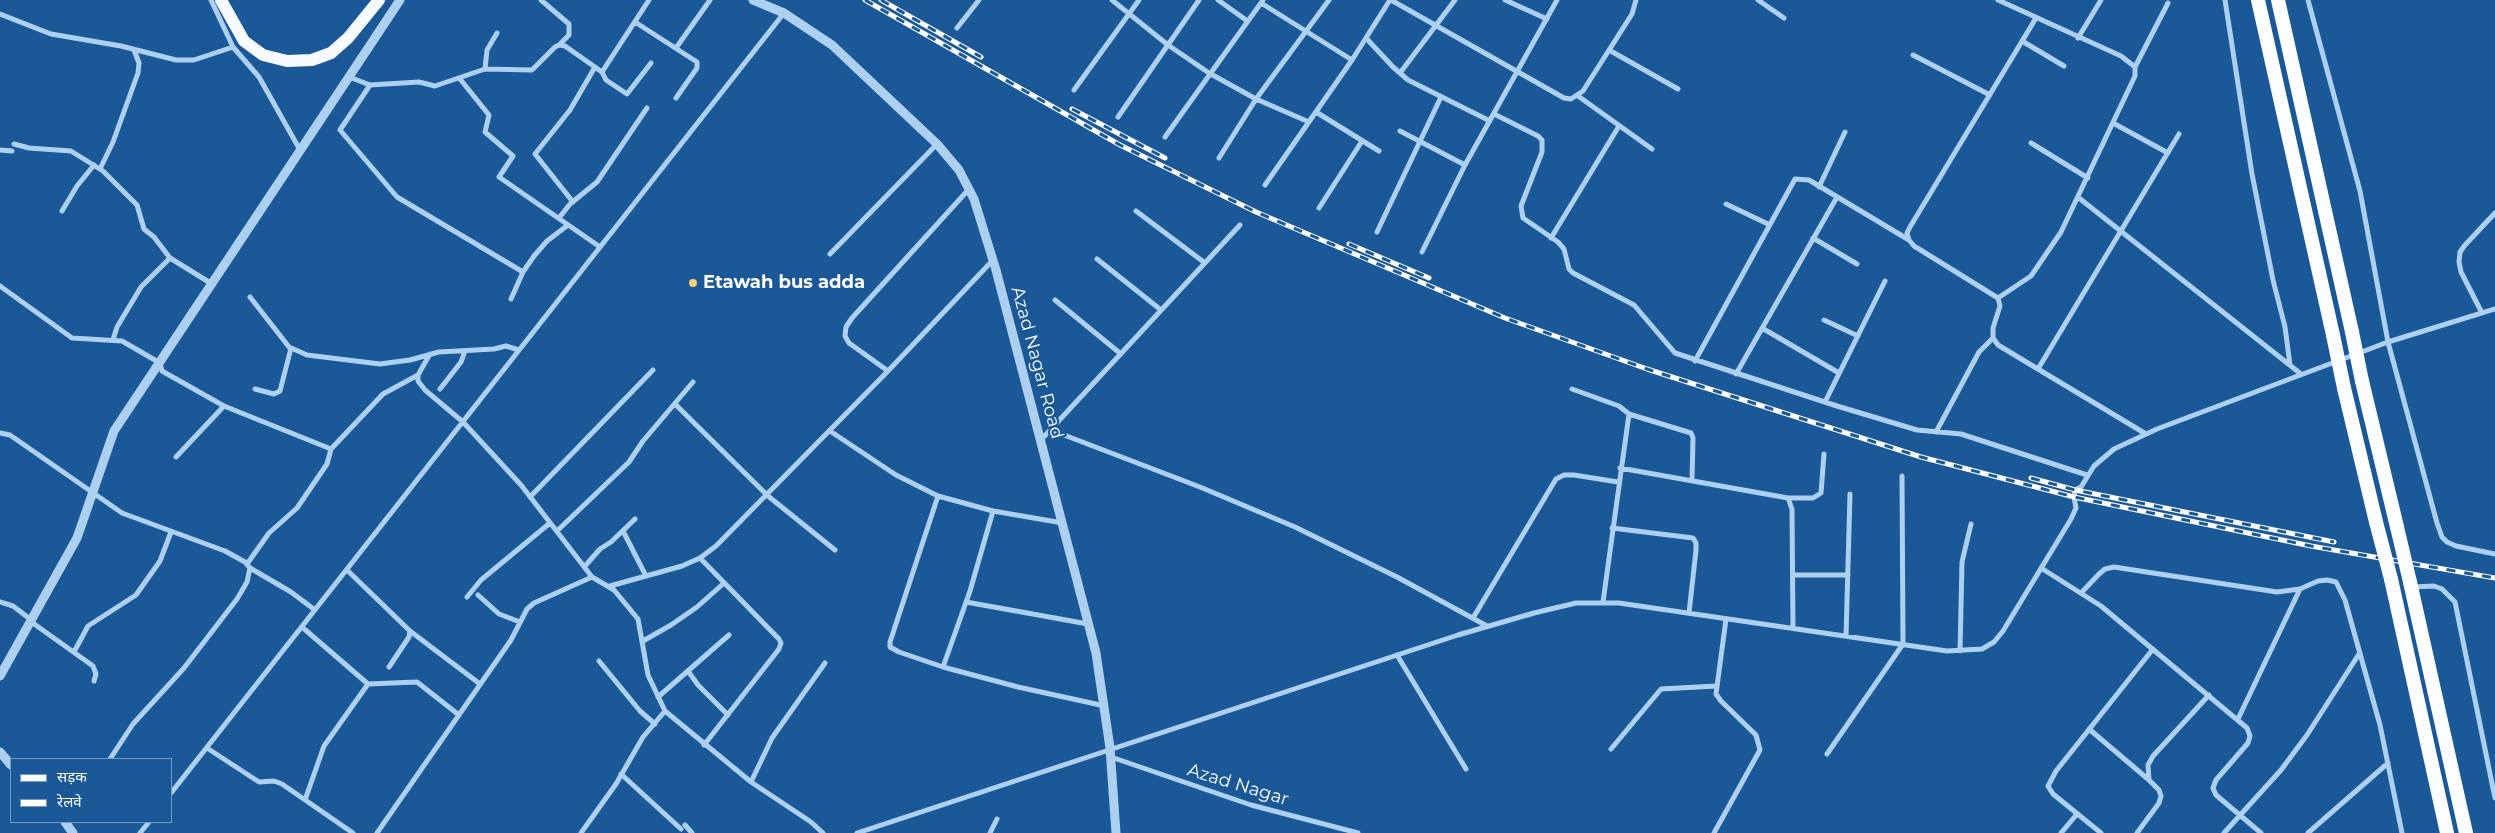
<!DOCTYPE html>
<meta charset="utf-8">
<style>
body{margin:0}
#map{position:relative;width:2495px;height:833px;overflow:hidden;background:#1a5897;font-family:Montserrat,"Noto Sans Devanagari",sans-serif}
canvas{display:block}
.legend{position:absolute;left:10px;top:758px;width:162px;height:65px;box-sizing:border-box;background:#1a5897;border:1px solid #769bc1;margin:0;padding:6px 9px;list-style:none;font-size:15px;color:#fff}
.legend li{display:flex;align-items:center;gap:10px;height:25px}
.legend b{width:25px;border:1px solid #769bc1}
</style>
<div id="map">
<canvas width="2495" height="833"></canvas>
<ul class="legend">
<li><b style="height:6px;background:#f7fbff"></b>सड़क</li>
<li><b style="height:6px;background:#fff"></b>रेलवे</li>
</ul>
</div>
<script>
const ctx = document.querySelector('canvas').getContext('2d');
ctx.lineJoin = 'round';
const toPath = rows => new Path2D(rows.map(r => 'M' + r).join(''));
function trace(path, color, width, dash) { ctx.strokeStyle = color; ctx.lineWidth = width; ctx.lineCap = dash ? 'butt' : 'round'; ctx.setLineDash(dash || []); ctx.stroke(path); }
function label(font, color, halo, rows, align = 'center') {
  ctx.font = font + ' Montserrat,sans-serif'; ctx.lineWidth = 4.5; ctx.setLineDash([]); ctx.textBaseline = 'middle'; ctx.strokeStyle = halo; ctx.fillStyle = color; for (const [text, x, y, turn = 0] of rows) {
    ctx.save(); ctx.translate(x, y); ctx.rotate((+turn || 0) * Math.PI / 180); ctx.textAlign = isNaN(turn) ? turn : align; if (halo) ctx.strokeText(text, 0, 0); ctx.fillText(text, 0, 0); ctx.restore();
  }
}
trace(toPath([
 [211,0,233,47,259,77,300,150],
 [541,0,569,24,569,35,559,45],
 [1112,0,1168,45,1209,73,1256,99,1309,122],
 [1218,0,1246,20],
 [1391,0,1564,98,1571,99,1583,91,1632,14,1636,0],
 [1505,0,1547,19],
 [1758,0,1784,18],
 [2225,0,2252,174,2273,280,2285,327,2290,365],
 [2308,0,2360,191,2388,342,2437,523,2442,537,2447,542,2456,546,2495,554],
 [1261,3,1352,60],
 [0,14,51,34,121,46,176,60,194,60,233,47],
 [2036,18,1910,227,1907,233,1909,240,1914,246,1998,298,2000,306,1993,328,1993,338,1998,345,2146,434],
 [635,22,697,62,697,68,676,98],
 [957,28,979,0],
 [1366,38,1393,67,1408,80,1490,121],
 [2078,38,2101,0],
 [2022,41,2064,66],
 [676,48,710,0],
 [1609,50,1678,89],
 [1913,55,1990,95],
 [2135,67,2168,3],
 [485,69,487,50,497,33],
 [602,72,649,0],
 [1400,73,1455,0],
 [349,77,370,85,419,82,435,86,485,69,532,70,555,47,559,45,565,46,602,72,606,80,627,94,651,63],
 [460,79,489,115,485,132,513,156,499,177,600,247],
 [370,85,340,130,397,197,523,272],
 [1074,90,1139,0],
 [1578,96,1652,149],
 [1316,112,1379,151],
 [1494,114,1538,136,1542,140,1542,152,1521,206,1523,218,1558,242,1564,249,1569,269,1573,273,1634,305,1675,353,1837,406,1917,430,1961,434,2087,475],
 [1118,117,1199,0],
 [2113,123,2168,153],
 [1400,131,1465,165],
 [1165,137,1263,0],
 [2031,143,2088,178],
 [14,144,29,148,71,151,103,171,137,205,144,229,154,237,170,258,212,284],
 [0,150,12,151],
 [1219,158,1256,99,1329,0],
 [100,169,113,142,138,73,139,63,134,50],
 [1265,185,1352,60,1390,0],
 [1819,187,1845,132],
 [2079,198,2301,374],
 [573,202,535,154,570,110,595,67],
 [1726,204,1768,224],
 [1319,208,1362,141],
 [62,211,77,186,94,165],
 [1136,211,1205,263],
 [559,218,570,204,597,182,647,108],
 [1377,232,1441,97],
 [1551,238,1619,126],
 [1813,238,1857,264],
 [1422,252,1465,165,1557,0],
 [830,254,937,144],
 [1097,259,1161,310],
 [0,286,72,338,122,341,160,363,162,371,224,406,331,449,383,394,418,375],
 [250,297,289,347,307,355,380,364,410,360,439,352,494,349,506,346,519,350],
 [1998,298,2031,276,2061,232,2135,76,2135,67,2121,56,1998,0],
 [511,299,523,272,534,256,547,241,568,225],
 [1055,300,1121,354],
 [2482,313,2461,272,2459,262,2460,252,2465,245,2495,213],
 [1824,320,1858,336],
 [1762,328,1839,373],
 [113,340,117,327,141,287,170,258],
 [430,354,418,375,418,381,425,390,463,422,521,485,592,577,614,590,638,619,648,675,665,711,751,782,811,822,823,833],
 [1695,361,1795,179,1809,180,1909,240],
 [2038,369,2179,134],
 [888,371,849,343,845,336,846,327,852,318,969,189],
 [1736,374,1837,197],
 [255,389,274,394,280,391,291,348],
 [440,389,461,362,465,351],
 [1572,389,1619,406,1629,414,1603,602],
 [1825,402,1885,281],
 [675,404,768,496,835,550],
 [1629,414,1691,433,1693,438,1692,480],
 [1051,430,1200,487,1295,527,1397,577,1487,626],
 [830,431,896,475,938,496,993,511,1063,523],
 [1936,432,1979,352,1993,338],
 [0,433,10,435,122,513,225,551,245,562,250,568,247,582,237,599,184,668,133,724,110,759],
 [1040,441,1240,225],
 [176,457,224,406],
 [1620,468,1788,498,1792,509,1793,628],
 [938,496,890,642,890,647,899,652,943,667,1018,687,1105,706],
 [530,497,653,370],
 [1788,498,1813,498,1821,493,1824,454],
 [1612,528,1693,538,1696,543,1696,550,1689,613],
 [557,531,629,462,643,441,693,382],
 [623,531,646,576],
 [700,558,779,639,781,643,779,649,704,745],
 [247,564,269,533,297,508,327,464,331,449],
 [585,566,600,549,611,542,635,519],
 [250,568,291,592,315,610],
 [2041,568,2101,606,2247,728,2250,736,2248,743,2216,780,2213,788,2216,795,2261,833],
 [347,570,410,631,409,637,389,667],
 [1793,575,1848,575],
 [610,586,682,566,700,558,716,546,888,371,993,260],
 [2412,587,2434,586,2442,589,2455,602,2495,798],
 [2082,592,2099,574,2105,569,2114,567,2277,592,2300,589,2318,581,2327,580,2336,582,2345,600,2380,725,2402,833],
 [478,595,499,614,520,622],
 [467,597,481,580,550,523],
 [0,602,13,606,30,619],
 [966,602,1088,624],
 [1473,618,1556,479,1564,475,1574,475,1618,482],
 [30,621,93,666,96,674,94,681],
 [302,627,368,684,417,682,459,715],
 [410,631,480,684],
 [1846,636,1850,494],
 [643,641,671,625,697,607,724,583],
 [1960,651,1962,562,1971,524],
 [74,652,88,626,136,595,160,561,171,532],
 [1397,655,1466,769],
 [599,661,640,711,655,724],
 [943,667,970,591,993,511],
 [688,671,698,685,728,715],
 [658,697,729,635],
 [2238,719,2300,589],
 [2089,729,2149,780],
 [207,748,259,782,274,781,282,784,353,833],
 [1611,749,1661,689,1716,686],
 [1827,754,1903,644,1902,476],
 [1111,757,1251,805,1358,833],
 [621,774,681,829],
 [751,782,772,738,825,663],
 [171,793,784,13],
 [305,800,324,746,368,684],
 [685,825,692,833],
 [140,833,149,822],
 [377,833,511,640,527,609,534,603,592,577],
 [581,833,616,784,643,737,665,711],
 [857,833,1458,635,1534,613,1576,603,1619,603,1947,651,1982,649,1994,642,2003,631,2071,519,2076,508,2074,497,2075,490,2081,487,2094,466,2114,449,2157,429,2388,342,2495,309],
 [990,833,997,819],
 [1714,833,1760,750,1756,735,1721,701,1716,694,1726,619],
 [2061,833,2077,814],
 [2101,833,2053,794,2048,786,2056,771,2153,649],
 [2137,833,2159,803,2161,796,2159,790,2149,780,2148,765,2153,756,2209,695],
 [2224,833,2281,770,2307,735,2359,654],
 [2308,833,2388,763]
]), '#aed0f0', 5);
trace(toPath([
 [753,0,784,13,832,45,937,144,959,170,974,199,996,270,1096,653,1110,748,1116,833],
 [0,676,77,538,114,431,400,0],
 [0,752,11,765],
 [65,822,73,833]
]), '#aed0f0', 9);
trace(toPath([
 [221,0,244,41,263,55,287,61,312,60,331,53,348,38,379,0]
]), '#f7fbff', 12);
trace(toPath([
 [2258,0,2333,335],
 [2278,0,2352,332],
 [2362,381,2397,527],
 [2344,388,2376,522],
 [2391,579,2447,833],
 [2410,582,2466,833]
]), '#fbfdff', 14);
const rail = toPath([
 [865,0,1120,145,1256,212,1505,318,1647,369,1921,457,2074,497,2311,546,2495,578],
 [881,0,981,57],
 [1072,109,1165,158],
 [1349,244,1429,278],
 [2031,478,2075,490,2334,542]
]);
trace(rail, '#fff', 5);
trace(rail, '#1a5897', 3, [9]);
trace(toPath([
 [2352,332,2362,381],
 [2333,335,2344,388],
 [2376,522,2391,579],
 [2397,527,2410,582]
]), '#fbfdff', 14);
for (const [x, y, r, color] of [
 [693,283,5,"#ffcc6d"]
]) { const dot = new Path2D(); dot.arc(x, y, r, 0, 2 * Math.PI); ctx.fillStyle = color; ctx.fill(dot); trace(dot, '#1a5897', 2); }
label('bold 18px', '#fff', '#1a5897', [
 ["Etawah bus adda",703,283]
], 'left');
label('18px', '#fff', '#1a5897', [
 ["Azad Nagar Road",1037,363,75],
 ["Azad Nagar",1238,785,17]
]);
</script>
